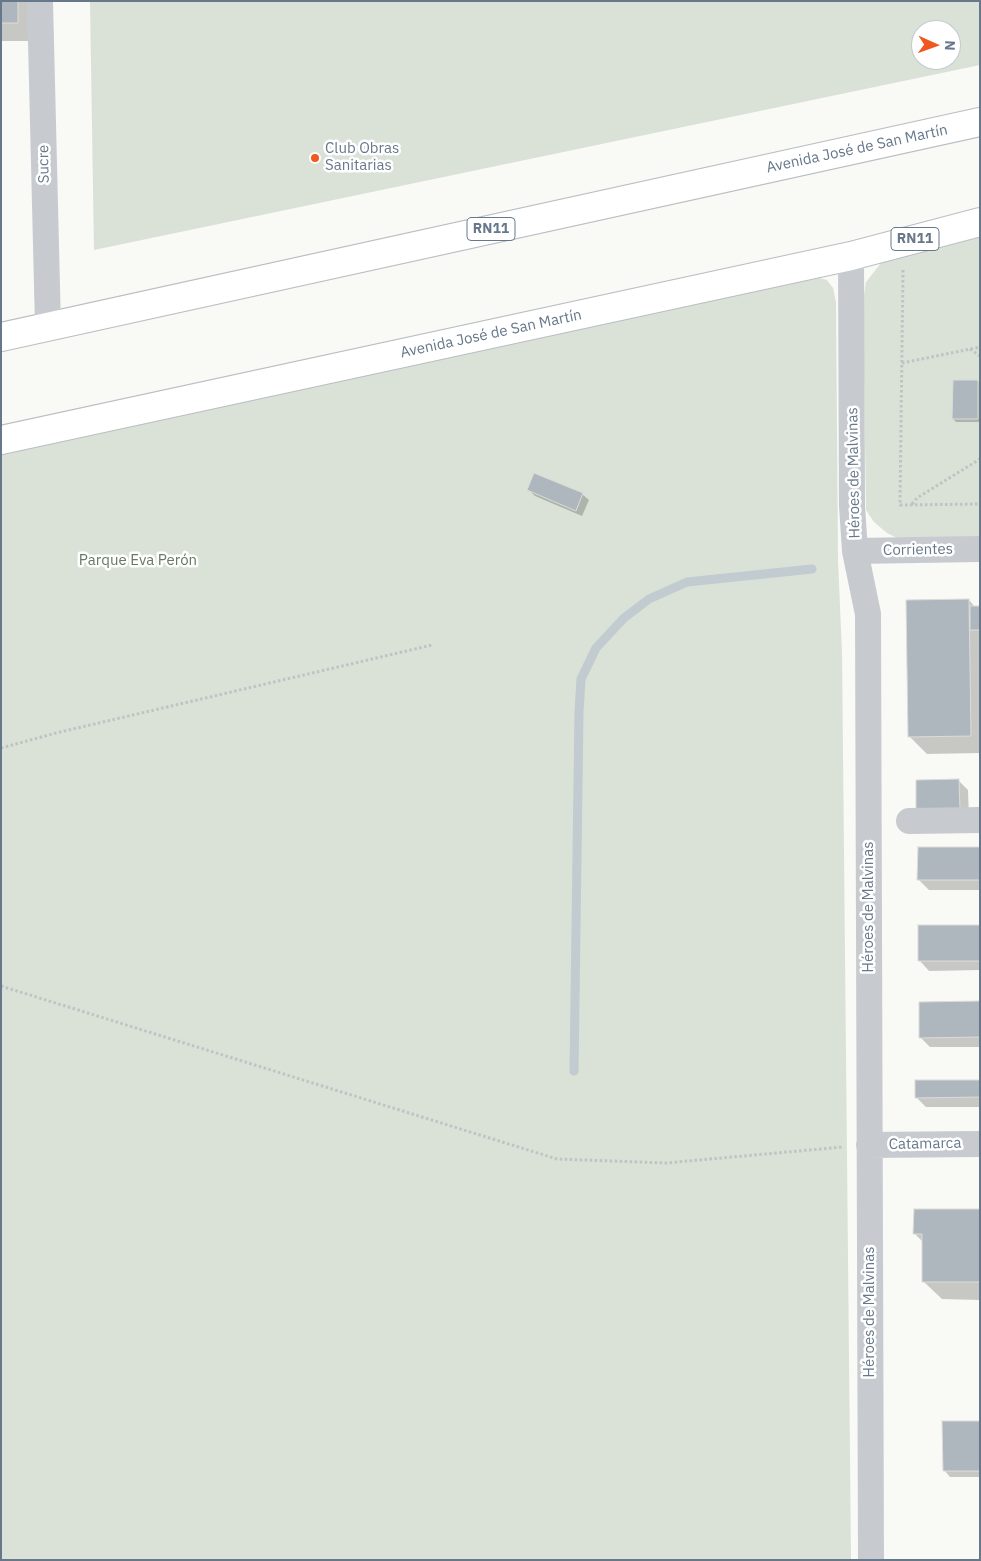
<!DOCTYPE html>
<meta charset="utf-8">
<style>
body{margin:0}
#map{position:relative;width:981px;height:1561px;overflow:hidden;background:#f9f9f6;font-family:"IBM Plex Sans",sans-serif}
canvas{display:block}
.frame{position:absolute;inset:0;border:2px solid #66788a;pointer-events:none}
.north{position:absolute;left:911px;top:20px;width:50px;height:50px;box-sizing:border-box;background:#fff;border:1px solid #c2c9d0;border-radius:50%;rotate:92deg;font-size:14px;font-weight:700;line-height:20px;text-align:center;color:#66788a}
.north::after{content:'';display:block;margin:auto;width:18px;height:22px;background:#f0581f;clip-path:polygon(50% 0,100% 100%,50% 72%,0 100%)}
</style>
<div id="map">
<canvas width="981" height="1561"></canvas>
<div class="frame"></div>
<div class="north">N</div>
</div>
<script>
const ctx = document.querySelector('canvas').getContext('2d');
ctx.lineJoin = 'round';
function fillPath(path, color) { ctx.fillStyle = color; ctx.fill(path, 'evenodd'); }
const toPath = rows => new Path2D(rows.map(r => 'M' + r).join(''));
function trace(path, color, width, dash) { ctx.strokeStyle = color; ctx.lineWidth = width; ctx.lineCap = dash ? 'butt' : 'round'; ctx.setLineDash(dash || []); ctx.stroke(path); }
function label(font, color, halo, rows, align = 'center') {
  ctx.font = font + ' "IBM Plex Sans",sans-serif'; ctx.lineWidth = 5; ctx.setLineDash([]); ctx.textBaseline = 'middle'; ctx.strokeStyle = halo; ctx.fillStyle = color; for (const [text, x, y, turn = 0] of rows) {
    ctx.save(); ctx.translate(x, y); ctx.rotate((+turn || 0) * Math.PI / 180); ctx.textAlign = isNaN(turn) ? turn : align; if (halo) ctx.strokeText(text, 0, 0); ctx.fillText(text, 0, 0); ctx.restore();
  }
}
fillPath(toPath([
 [90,1,980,1,980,65,94,250],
 [921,30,951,30,951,60,921,60],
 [980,237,980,538,899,539,887,533,874,522,866,510,863,302,866,282,885,258],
 [819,278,827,280,833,288,836,302,838,561,842,652,851,1560,1,1560,1,452]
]), '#dae1d7');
fillPath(toPath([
 [1,1,35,1,35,41,1,41],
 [978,381,980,383,980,422,956,422,953,419],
 [529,490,582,494,589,500,582,516,535,496],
 [969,600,976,608,980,608,980,753,927,754,909,736],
 [968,617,971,617,971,629,968,629],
 [958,780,968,790,969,819,927,820],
 [980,848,980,890,929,890,919,880],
 [980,926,980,970,929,971,920,961],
 [980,1002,980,1047,930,1047,920,1037],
 [980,1081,980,1107,926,1107,916,1097],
 [980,1210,980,1300,942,1299,924,1282,924,1243,915,1234],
 [980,1422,980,1477,950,1477,944,1470]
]), '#0003');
trace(toPath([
 [574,1071,579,712,581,679,596,648,624,618,649,599,687,582,812,569]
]), '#c1cbd0', 9);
const building = toPath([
 [1,1,18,1,18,23,1,23,1,1],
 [953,380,978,380,978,419,952,419,953,380],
 [534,473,583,493,576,511,527,490,534,473],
 [969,599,971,736,908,737,906,600,969,599],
 [970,606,980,606,980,630,970,630,970,606],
 [959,779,960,810,916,810,916,780,959,779],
 [918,847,980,847,980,880,917,880,918,847],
 [918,925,980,925,980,961,918,961,918,925],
 [980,1001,980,1037,919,1038,919,1002,980,1001],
 [915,1080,980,1080,980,1097,915,1098,915,1080],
 [914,1209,980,1209,980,1282,922,1282,922,1234,913,1234,914,1209],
 [942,1421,980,1421,980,1471,943,1471,942,1421]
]);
fillPath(building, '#afb7be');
trace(building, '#dbdbd8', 1);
const major = toPath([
 [1,337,980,122],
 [1,440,851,256,980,222]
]);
trace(major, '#babec2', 30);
trace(toPath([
 [903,270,900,505,980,504],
 [970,349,980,356],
 [902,363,980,347],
 [912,504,917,498,980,459],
 [1,748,56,733,432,645],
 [1,986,557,1159,666,1163,843,1147]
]), '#c0c3c5', 3, [2.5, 2.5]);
trace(toPath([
 [40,1,48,327],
 [851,256,852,506,855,551,868,614,871,1560],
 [855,551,980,549],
 [909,821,980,820],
 [869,1145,980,1144]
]), '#c7cbcf', 26);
trace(major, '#fff', 28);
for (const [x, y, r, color] of [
 [315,158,5,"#f0581f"]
]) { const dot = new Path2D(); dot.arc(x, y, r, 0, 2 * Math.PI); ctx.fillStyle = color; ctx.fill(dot); trace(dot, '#fff', 2); }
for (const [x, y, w] of [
 [491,229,48],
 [915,239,48]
]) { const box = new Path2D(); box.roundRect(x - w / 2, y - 11.5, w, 23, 4); ctx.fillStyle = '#fff'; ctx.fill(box); trace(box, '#66788a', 1); }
label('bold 14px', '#66788a', null, [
 ["RN11",491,229],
 ["RN11",915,239]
]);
label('15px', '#66788a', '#fff', [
 ["Club Obras",325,149],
 ["Sanitarias",325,166]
], 'left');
label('15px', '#66788a', '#fff', [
 ["Avenida José de San Martín",857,149,-12],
 ["Sucre",44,164,-91],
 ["Avenida José de San Martín",491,334,-12],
 ["Héroes de Malvinas",854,473,-91],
 ["Corrientes",918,550,-1],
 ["Héroes de Malvinas",869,907,-90],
 ["Catamarca",925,1144,-1],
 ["Héroes de Malvinas",870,1312,-90]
]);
label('15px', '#667a61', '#fff', [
 ["Parque Eva Perón",138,561]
]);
</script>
